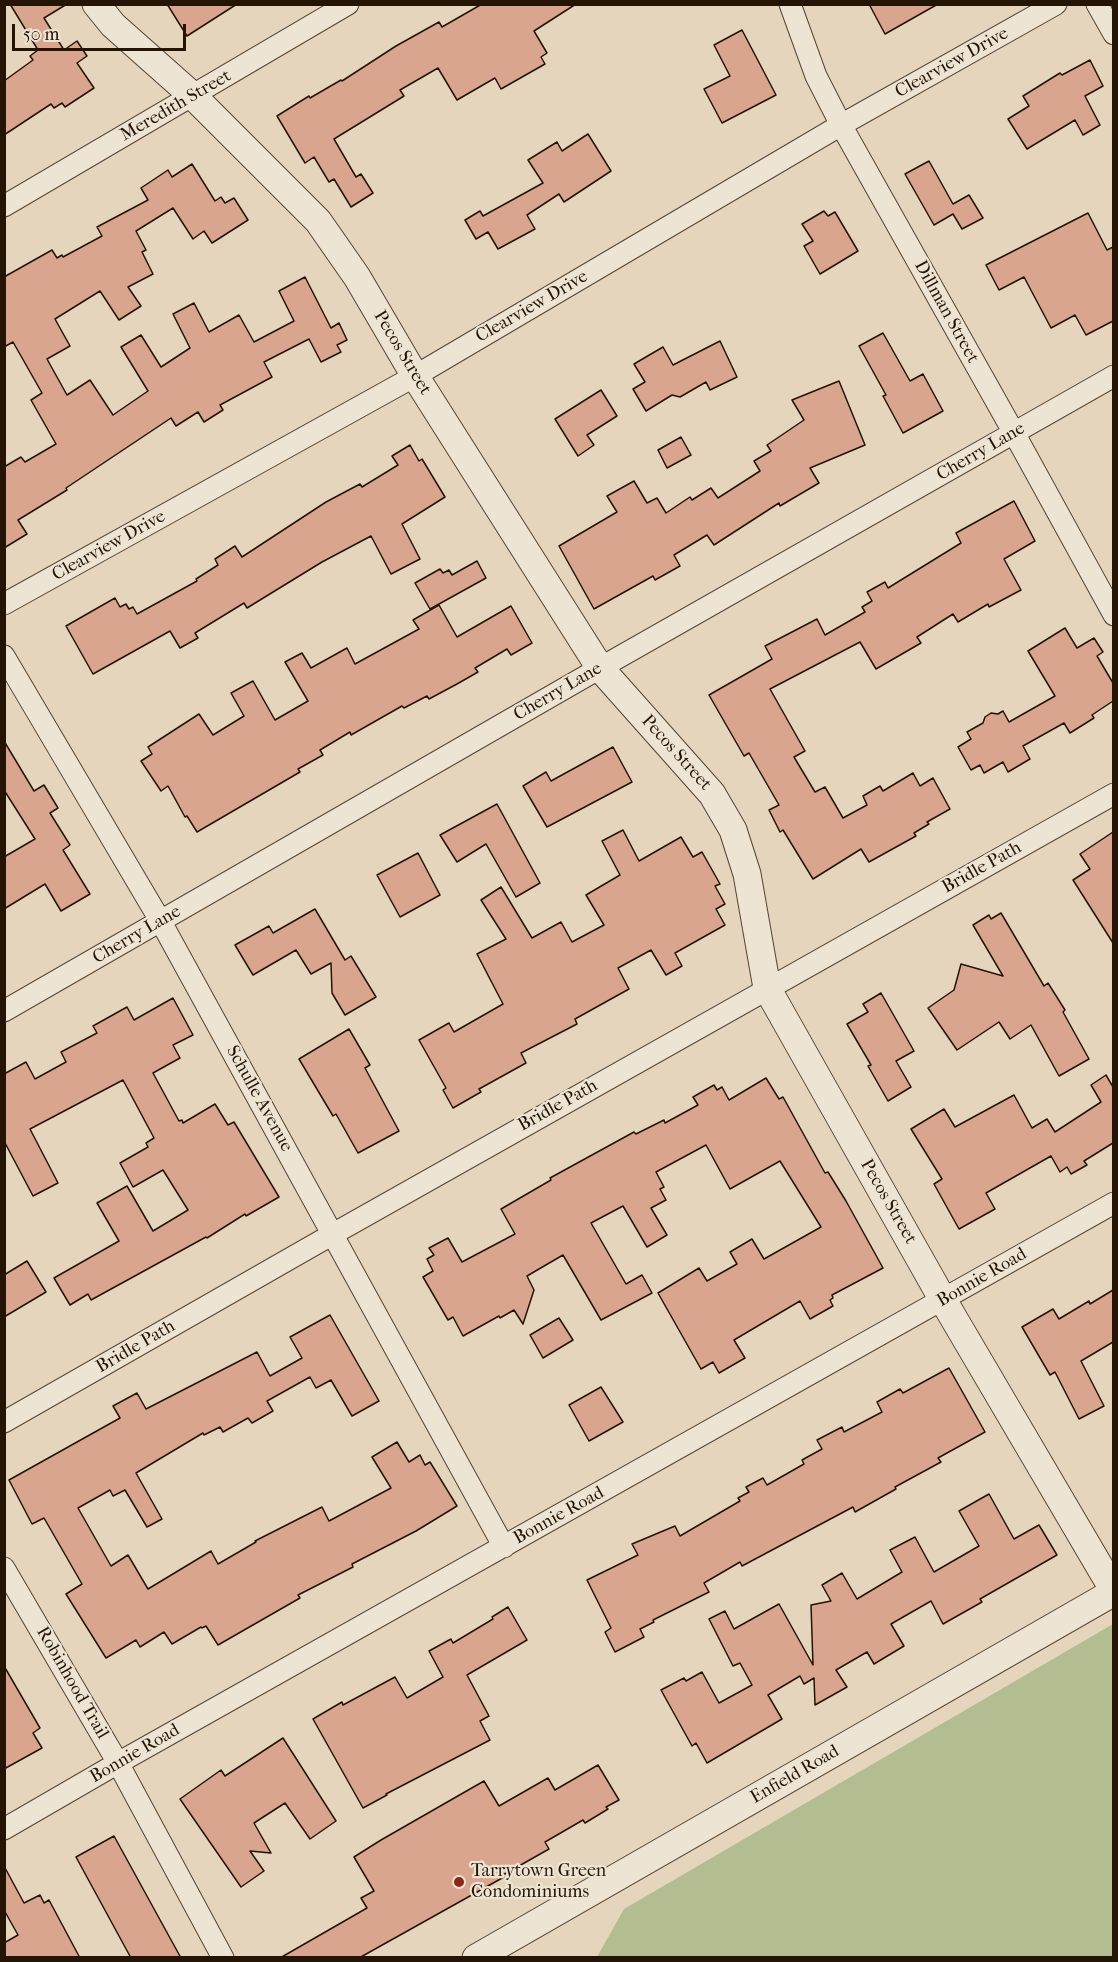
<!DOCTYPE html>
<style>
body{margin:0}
#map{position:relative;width:1118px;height:1962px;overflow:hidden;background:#e4d5bc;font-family:"IM FELL French Canon",serif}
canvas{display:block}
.frame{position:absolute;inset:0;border:6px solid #241406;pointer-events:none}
.scale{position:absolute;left:12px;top:24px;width:174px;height:27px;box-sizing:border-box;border:3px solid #241406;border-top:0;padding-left:8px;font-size:18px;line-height:21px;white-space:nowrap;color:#241406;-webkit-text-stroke:4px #ede4d3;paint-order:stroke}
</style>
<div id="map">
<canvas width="1118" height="1962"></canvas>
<div class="frame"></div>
<div class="scale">50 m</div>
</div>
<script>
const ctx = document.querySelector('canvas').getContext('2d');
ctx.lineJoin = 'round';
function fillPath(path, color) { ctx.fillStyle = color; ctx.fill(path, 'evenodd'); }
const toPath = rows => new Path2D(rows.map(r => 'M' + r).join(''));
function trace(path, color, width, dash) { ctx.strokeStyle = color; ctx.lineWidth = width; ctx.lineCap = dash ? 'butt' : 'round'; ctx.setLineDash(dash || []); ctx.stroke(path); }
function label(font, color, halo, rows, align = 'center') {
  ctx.font = font + ' "IM FELL French Canon",serif'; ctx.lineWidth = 4.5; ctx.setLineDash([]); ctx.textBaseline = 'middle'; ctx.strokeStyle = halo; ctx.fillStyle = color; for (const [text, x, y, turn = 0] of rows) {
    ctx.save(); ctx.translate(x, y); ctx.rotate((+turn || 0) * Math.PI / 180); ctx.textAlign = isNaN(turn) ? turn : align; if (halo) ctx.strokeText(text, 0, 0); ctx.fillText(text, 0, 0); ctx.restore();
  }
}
fillPath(toPath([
 [1113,1624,1113,1957,597,1957,624,1909]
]), '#b2be92');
const building = toPath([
 [10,4,67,4,44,18,64,50,77,41,87,56,77,63,94,88,65,107,62,103,54,108,51,104,4,135,4,81,33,60,30,56,38,50,10,4],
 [167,4,237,4,187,36,167,4],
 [482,4,576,4,534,31,547,53,541,57,545,64,501,89,495,78,457,100,438,68,400,90,404,96,334,139,356,177,361,174,373,193,351,207,334,179,329,182,314,157,305,163,277,116,309,96,310,98,341,80,342,81,396,46,439,22,442,27,482,4],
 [869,4,938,4,885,34,869,4],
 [742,30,776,95,722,123,704,89,730,76,714,45,742,30],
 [1090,60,1103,86,1085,96,1100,125,1083,135,1075,120,1027,149,1008,119,1029,106,1023,96,1060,73,1062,75,1090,60],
 [588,134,611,171,564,202,559,194,527,215,535,229,498,249,488,232,476,239,465,220,480,211,483,216,543,183,528,160,557,142,562,151,588,134],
 [929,161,953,204,969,195,983,218,962,229,953,214,934,225,905,174,929,161],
 [192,164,215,201,221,197,225,203,234,198,248,220,212,243,204,231,193,239,173,208,136,231,146,250,142,252,153,274,128,287,141,306,119,320,100,291,55,319,70,346,47,359,67,395,90,380,113,415,148,391,121,347,141,335,161,367,190,348,173,314,194,303,209,332,239,315,254,342,294,321,279,291,305,277,331,328,339,323,347,340,337,345,341,352,321,362,309,339,264,362,272,377,220,405,223,410,204,422,198,412,176,426,171,418,66,488,67,490,18,520,27,534,4,548,4,467,21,457,25,462,56,444,31,400,42,393,13,342,4,347,4,277,52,250,57,258,62,255,63,257,102,236,97,227,148,200,141,188,168,170,172,177,192,164],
 [824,211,828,216,835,212,858,251,820,274,804,246,813,241,802,224,824,211],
 [1088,213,1107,250,1113,247,1113,321,1086,335,1075,315,1051,328,1024,277,999,290,986,265,1088,213],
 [883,333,910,381,923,374,943,411,903,433,883,396,886,395,859,346,883,333],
 [720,341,737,377,710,390,706,382,680,397,672,395,646,411,633,389,645,382,634,364,663,347,673,365,720,341],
 [839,381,865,445,810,468,819,483,780,506,779,503,714,545,707,535,674,555,680,566,655,580,653,576,594,609,559,546,617,512,607,496,634,481,647,503,657,498,666,513,690,497,692,500,711,488,718,498,760,471,754,461,771,451,767,445,804,420,792,400,839,381],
 [601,390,617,416,587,435,594,445,578,456,555,419,601,390],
 [681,437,691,455,667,468,658,450,681,437],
 [410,445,419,461,422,459,445,497,402,524,420,559,391,574,371,536,322,562,247,608,244,603,195,633,198,638,180,648,170,631,93,674,66,626,115,598,120,607,126,604,129,609,133,607,137,614,197,581,196,579,218,565,215,559,235,546,242,557,326,502,360,484,362,487,398,465,392,456,410,445],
 [1014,501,1035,541,1004,559,1021,590,989,607,988,604,958,622,953,614,917,637,921,643,876,669,860,642,770,689,805,751,794,757,815,792,825,787,843,818,867,805,863,796,880,786,883,791,913,773,920,786,933,778,950,809,927,822,929,824,914,833,916,836,869,862,861,849,813,879,783,830,780,832,769,810,779,805,749,753,744,756,709,695,772,659,765,646,817,619,825,635,865,612,862,607,872,601,867,592,885,582,888,588,961,543,956,533,1014,501],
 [477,561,486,578,430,609,415,583,440,569,443,573,449,570,452,575,477,561],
 [439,605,457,637,511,606,532,643,511,655,507,649,475,668,478,672,457,684,429,699,427,696,404,708,402,706,351,735,350,732,320,750,323,755,298,769,300,772,197,832,187,816,185,817,168,786,161,791,141,761,152,754,148,747,199,714,213,735,244,716,231,693,253,681,275,720,308,701,285,662,302,653,311,668,347,648,355,664,419,629,413,620,439,605],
 [1065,628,1077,648,1094,638,1103,652,1097,656,1113,683,1113,701,1092,715,1094,718,1070,733,1064,723,1023,746,1030,759,1008,772,1003,762,984,773,980,765,971,770,958,747,971,739,967,732,983,723,985,717,991,713,998,714,1003,711,1009,722,1055,696,1028,651,1065,628],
 [4,741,34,791,44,785,58,808,50,813,70,845,63,850,90,894,61,911,45,884,4,909,4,857,35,839,4,790,4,741],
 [613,747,632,782,547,827,523,786,546,772,551,781,613,747],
 [497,804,540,883,516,897,486,844,457,862,440,835,497,804],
 [623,830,639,861,681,837,693,857,702,852,720,884,715,886,725,904,716,909,725,925,675,953,682,966,666,975,651,950,618,968,629,989,575,1019,577,1024,521,1053,526,1063,479,1089,481,1092,453,1108,443,1090,446,1088,419,1040,449,1023,454,1032,503,1004,477,954,506,939,481,900,501,887,532,938,561,922,572,942,604,925,586,895,620,875,602,841,623,830],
 [1113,832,1113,943,1073,880,1090,869,1080,854,1113,832],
 [418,853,440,895,400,917,377,875,418,853],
 [315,909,345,960,351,956,376,997,345,1015,332,993,331,963,311,974,296,950,253,975,235,945,269,926,273,933,315,909],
 [1001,913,1044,986,1048,983,1065,1010,1063,1012,1089,1059,1059,1076,1031,1025,1010,1039,999,1022,957,1050,928,1008,954,990,961,964,1003,976,973,925,989,915,991,919,1001,913],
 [881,993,914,1051,896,1061,911,1087,888,1101,868,1066,871,1065,847,1024,868,1012,863,1004,881,993],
 [173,998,193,1035,173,1045,180,1058,153,1073,179,1121,182,1120,183,1123,215,1104,228,1125,234,1122,279,1197,246,1216,245,1214,207,1238,206,1237,91,1300,88,1294,70,1305,54,1278,119,1241,97,1203,127,1186,153,1231,188,1210,163,1170,133,1187,120,1163,148,1147,146,1143,154,1138,123,1080,30,1129,58,1183,33,1196,4,1141,4,1074,26,1062,35,1079,66,1062,61,1052,97,1033,93,1026,127,1007,134,1020,173,998],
 [349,1029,370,1065,365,1068,399,1131,358,1153,336,1114,333,1116,299,1059,349,1029],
 [1106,1075,1113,1087,1113,1143,1084,1161,1087,1165,1071,1174,1067,1167,1060,1172,1051,1156,986,1193,995,1209,959,1229,934,1184,942,1179,911,1129,944,1109,955,1127,1014,1095,1032,1128,1047,1119,1055,1132,1101,1102,1091,1085,1106,1075],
 [766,1078,779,1099,783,1097,825,1173,828,1172,846,1201,883,1268,832,1295,833,1298,830,1300,833,1306,810,1319,800,1301,734,1340,745,1358,719,1373,713,1362,701,1369,658,1293,699,1268,707,1281,737,1264,730,1252,752,1239,764,1259,821,1227,780,1161,730,1189,706,1145,656,1172,664,1187,660,1189,666,1200,651,1208,667,1235,647,1247,623,1206,591,1223,626,1284,642,1275,652,1293,601,1320,563,1255,527,1276,534,1290,523,1324,514,1310,500,1318,499,1316,463,1336,453,1317,448,1320,423,1277,433,1271,427,1259,434,1255,429,1248,448,1238,462,1262,515,1234,501,1209,551,1180,550,1178,634,1132,636,1134,664,1120,665,1123,698,1105,693,1097,714,1085,717,1090,722,1087,729,1100,766,1078],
 [27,1261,46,1292,4,1317,4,1275,27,1261],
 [1113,1290,1113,1342,1081,1361,1104,1406,1079,1419,1055,1372,1050,1375,1022,1327,1053,1309,1059,1319,1089,1301,1090,1304,1113,1290],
 [330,1315,379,1401,352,1416,331,1380,316,1388,310,1377,267,1401,273,1411,252,1423,248,1418,223,1432,220,1427,204,1435,203,1433,136,1473,162,1519,147,1527,125,1490,113,1496,110,1490,78,1508,111,1566,128,1555,148,1589,211,1551,218,1564,256,1542,255,1541,322,1507,329,1521,391,1488,372,1457,397,1442,409,1462,420,1455,425,1465,430,1462,457,1506,416,1531,352,1564,353,1567,298,1595,300,1598,218,1645,206,1626,202,1628,201,1627,172,1644,164,1632,140,1647,136,1640,106,1658,66,1594,82,1584,44,1518,32,1524,9,1480,120,1418,113,1406,137,1393,146,1409,257,1352,270,1376,302,1358,290,1337,330,1315],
 [559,1318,573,1340,543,1358,530,1335,559,1318],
 [949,1368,985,1432,938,1458,941,1462,895,1487,896,1489,855,1512,853,1507,742,1566,740,1562,704,1583,709,1592,653,1620,654,1622,640,1629,644,1637,615,1652,605,1632,611,1628,587,1580,638,1555,632,1544,675,1526,680,1536,740,1501,738,1498,749,1492,746,1487,763,1478,767,1485,804,1464,802,1460,822,1449,817,1440,842,1427,844,1432,882,1412,877,1402,900,1389,903,1393,949,1368],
 [601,1387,623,1422,589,1441,569,1405,601,1387],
 [989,1494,1014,1539,1039,1525,1057,1555,980,1599,982,1602,943,1624,931,1601,891,1624,904,1646,874,1664,867,1652,836,1670,847,1687,815,1705,814,1678,804,1684,800,1676,768,1695,782,1719,707,1763,696,1743,692,1746,661,1690,684,1678,686,1681,702,1672,719,1703,752,1685,740,1663,733,1666,709,1619,725,1611,734,1629,779,1604,813,1665,811,1605,831,1601,822,1585,842,1573,857,1599,902,1572,890,1550,915,1537,934,1572,979,1546,959,1511,989,1494],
 [508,1607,527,1640,467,1675,489,1716,480,1721,490,1740,386,1794,387,1795,363,1808,313,1719,342,1702,343,1705,395,1677,407,1698,443,1677,429,1651,451,1639,453,1643,493,1619,492,1617,508,1607],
 [4,1666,40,1728,33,1733,42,1748,4,1769,4,1666],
 [283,1738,336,1821,310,1839,285,1803,254,1823,271,1853,250,1851,264,1871,241,1887,180,1799,221,1770,225,1776,283,1738],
 [598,1765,619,1800,606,1807,608,1809,585,1823,583,1820,545,1842,549,1849,503,1875,504,1877,359,1958,280,1958,367,1908,361,1898,374,1891,354,1857,381,1840,484,1781,499,1806,548,1778,555,1790,598,1765],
 [114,1836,181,1958,131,1958,76,1857,114,1836],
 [4,1866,24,1903,40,1895,44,1903,49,1900,80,1958,4,1958,4,1943,18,1935,4,1910,4,1866]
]);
fillPath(building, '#daa58f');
trace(building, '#241406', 1.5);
const minor = toPath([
 [790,4,816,76,841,125,1014,433,1114,615],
 [1097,4,1114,34],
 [4,206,348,4],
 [4,604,415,376,841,125,1056,4],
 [4,656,161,922,504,1547],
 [4,1011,600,668,1114,376],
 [4,1422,333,1234,1114,794],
 [4,1568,118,1763,223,1958],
 [4,1829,118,1763,1114,1203]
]);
const tertiary = toPath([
 [96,4,113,25,193,96,318,221,357,277,415,376,600,668,712,794,733,830,747,874,767,988,943,1300,1114,1591],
 [476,1958,1114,1592]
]);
trace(minor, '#544434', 23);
trace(tertiary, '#544434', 29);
trace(minor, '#ede4d3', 21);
trace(tertiary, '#ede4d3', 27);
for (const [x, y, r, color] of [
 [459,1882,6,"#8f2418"]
]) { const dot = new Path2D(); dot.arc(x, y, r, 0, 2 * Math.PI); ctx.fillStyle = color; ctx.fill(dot); trace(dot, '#ede4d3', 2); }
label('18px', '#241406', '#ede4d3', [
 ["Clearview Drive",952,63,-29],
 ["Meredith Street",176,106,-30],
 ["Clearview Drive",532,307,-30],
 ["Dillman Street",946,312,61],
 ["Pecos Street",402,353,59],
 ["Cherry Lane",981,452,-30],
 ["Clearview Drive",109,546,-29],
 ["Cherry Lane",558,692,-30],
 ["Pecos Street",676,753,48],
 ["Bridle Path",982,868,-29],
 ["Cherry Lane",137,935,-30],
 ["Schulle Avenue",259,1099,61],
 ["Bridle Path",558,1106,-29],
 ["Pecos Street",888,1202,60],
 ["Bonnie Road",982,1278,-30],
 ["Bridle Path",136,1347,-30],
 ["Bonnie Road",559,1516,-29],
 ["Robinhood Trail",72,1683,60],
 ["Bonnie Road",135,1754,-30],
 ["Enfield Road",795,1775,-30]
]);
label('18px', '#241406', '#ede4d3', [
 ["Tarrytown Green",471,1872],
 ["Condominiums",471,1893]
], 'left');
</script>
